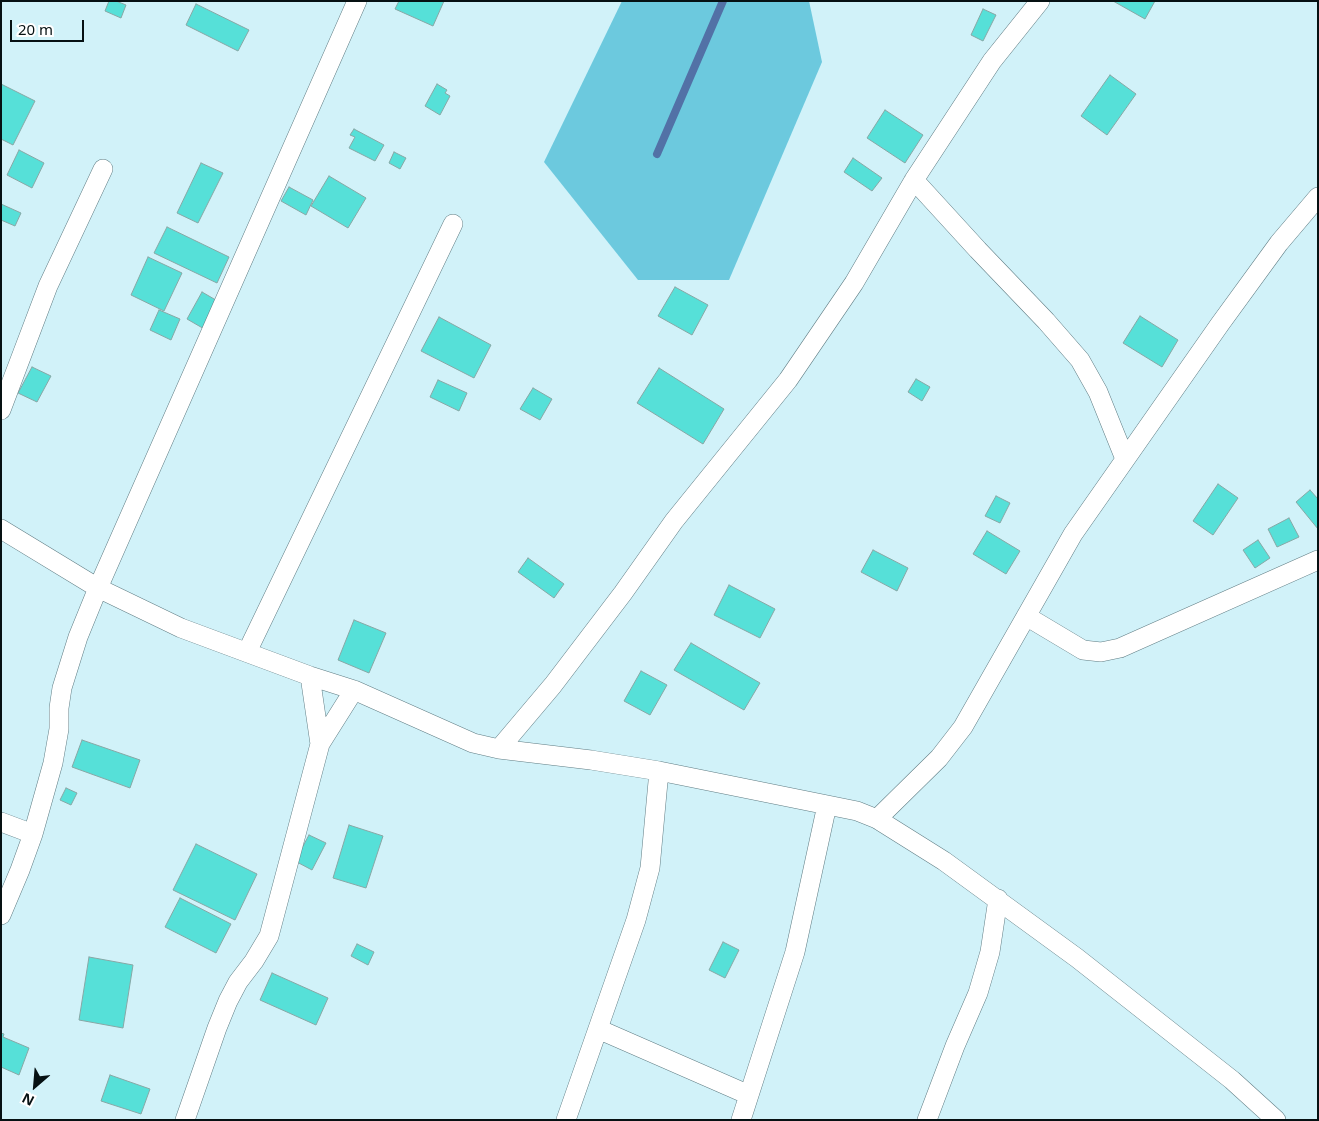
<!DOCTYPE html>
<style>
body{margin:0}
#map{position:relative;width:1319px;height:1121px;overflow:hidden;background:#d1f2f9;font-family:"Noto Sans",sans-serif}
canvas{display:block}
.frame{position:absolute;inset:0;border:2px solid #061113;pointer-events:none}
.north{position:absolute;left:10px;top:1061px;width:50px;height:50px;-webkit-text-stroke:4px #fff;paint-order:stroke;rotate:207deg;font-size:14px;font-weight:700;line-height:20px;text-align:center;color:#061113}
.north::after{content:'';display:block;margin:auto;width:18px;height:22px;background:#061113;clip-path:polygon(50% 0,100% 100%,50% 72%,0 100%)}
.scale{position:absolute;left:10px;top:20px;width:74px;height:22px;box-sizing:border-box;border:2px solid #061113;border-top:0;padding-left:6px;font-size:15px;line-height:18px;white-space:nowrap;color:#061113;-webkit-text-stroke:4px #fff;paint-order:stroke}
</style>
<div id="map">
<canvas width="1319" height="1121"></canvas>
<div class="frame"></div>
<div class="north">N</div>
<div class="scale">20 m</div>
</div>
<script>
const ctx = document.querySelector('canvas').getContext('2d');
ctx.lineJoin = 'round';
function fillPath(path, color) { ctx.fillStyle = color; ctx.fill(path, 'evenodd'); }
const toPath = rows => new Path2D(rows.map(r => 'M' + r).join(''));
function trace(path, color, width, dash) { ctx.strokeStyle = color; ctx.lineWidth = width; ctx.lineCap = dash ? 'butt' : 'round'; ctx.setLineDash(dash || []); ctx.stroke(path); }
fillPath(toPath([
 [622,1,809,1,822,62,729,280,638,280,544,162]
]), '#6cc9de');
trace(toPath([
 [657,154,723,1]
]), '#5271a6', 8);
const building = toPath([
 [109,1,116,1,126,5,121,18,105,11,109,1],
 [399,1,444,1,433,26,395,9,399,1],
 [1113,1,1155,1,1145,19,1113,1],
 [196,4,249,30,238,51,186,25,196,4],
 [983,9,996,15,983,41,971,35,983,9],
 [1110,75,1136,94,1107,135,1081,116,1110,75],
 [1,84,35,101,13,145,1,139,1,84],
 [437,84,447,90,445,93,450,96,440,115,425,106,437,84],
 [885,110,923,135,905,163,867,138,885,110],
 [354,129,384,145,375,161,349,148,355,137,350,135,354,129],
 [19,150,44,163,32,188,7,175,19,150],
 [394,152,406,158,400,169,389,163,394,152],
 [853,158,882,178,872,191,844,172,853,158],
 [201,163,223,173,198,223,177,213,201,163],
 [329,176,366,198,348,228,311,206,329,176],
 [289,187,313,200,306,215,281,201,289,187],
 [1,204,21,213,15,226,1,220,1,204],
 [167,227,229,257,217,283,154,253,167,227],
 [148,257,182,273,164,311,131,295,148,257],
 [675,287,708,305,692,335,658,316,675,287],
 [202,292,221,303,206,330,187,319,202,292],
 [159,310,180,319,171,340,150,330,159,310],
 [1140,316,1178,340,1162,367,1123,343,1140,316],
 [439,317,491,345,474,378,421,351,439,317],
 [32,367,51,376,37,402,18,393,32,367],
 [659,368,724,409,703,444,637,403,659,368],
 [916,379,930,387,922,401,908,392,916,379],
 [438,380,467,393,459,411,430,397,438,380],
 [533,388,552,399,540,420,520,409,533,388],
 [1218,484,1238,498,1213,535,1193,521,1218,484],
 [1310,490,1318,499,1318,529,1296,502,1310,490],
 [996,496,1010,503,1000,523,985,516,996,496],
 [1289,518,1299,537,1277,547,1268,529,1289,518],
 [987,531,1020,551,1006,574,973,554,987,531],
 [1258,540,1270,558,1255,568,1243,550,1258,540],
 [873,550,908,568,897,591,861,572,873,550],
 [528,558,564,584,554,598,518,572,528,558],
 [729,585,775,609,760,638,714,615,729,585],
 [354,620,386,633,369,673,338,660,354,620],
 [691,643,760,683,744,710,674,670,691,643],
 [641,671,667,685,650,715,624,701,641,671],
 [82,740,140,760,130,788,72,767,82,740],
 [66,788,77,793,71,805,60,800,66,788],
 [349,825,383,836,366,888,333,878,349,825],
 [309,835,326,843,312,870,295,861,309,835],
 [196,844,257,874,235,920,173,890,196,844],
 [180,898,231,924,216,953,165,927,180,898],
 [723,942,739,950,725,978,709,970,723,942],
 [357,944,374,952,368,965,351,956,357,944],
 [89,957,133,965,123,1028,79,1020,89,957],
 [272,973,328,998,316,1025,260,1000,272,973],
 [1,1033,4,1034,3,1037,29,1048,19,1075,1,1067,1,1033],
 [110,1075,150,1089,141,1114,101,1101,110,1075]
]);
fillPath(building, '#56e0d8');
trace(building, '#87a7a5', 1);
const minor = toPath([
 [914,180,978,250,1046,321,1080,360,1098,392,1125,459],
 [1,410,48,286,103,169],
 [1,529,98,588,181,628,310,676,354,690,473,743,499,749,591,760,659,771,857,811,877,819,944,861,1077,958,1232,1080,1276,1120],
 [1026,616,1083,650,1101,652,1120,648,1318,560],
 [247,652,453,224],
 [310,676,320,744],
 [499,749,553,685,623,593,674,521,788,380,854,283,914,180,992,61,1040,1],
 [877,819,939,758,963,727,1073,534,1220,324,1279,243,1318,197],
 [1,822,33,834],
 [1,915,20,870,33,834,53,763,59,729,59,708,62,688,78,637,98,588,357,1],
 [598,1029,749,1095],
 [185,1120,217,1028,228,1001,238,982,254,961,269,936,320,744,354,690],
 [566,1120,636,920,650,868,659,771],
 [741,1120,795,952,827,805],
 [927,1120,955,1046,978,993,990,952,998,899]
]);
trace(minor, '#607d84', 20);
trace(minor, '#fff', 19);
</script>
